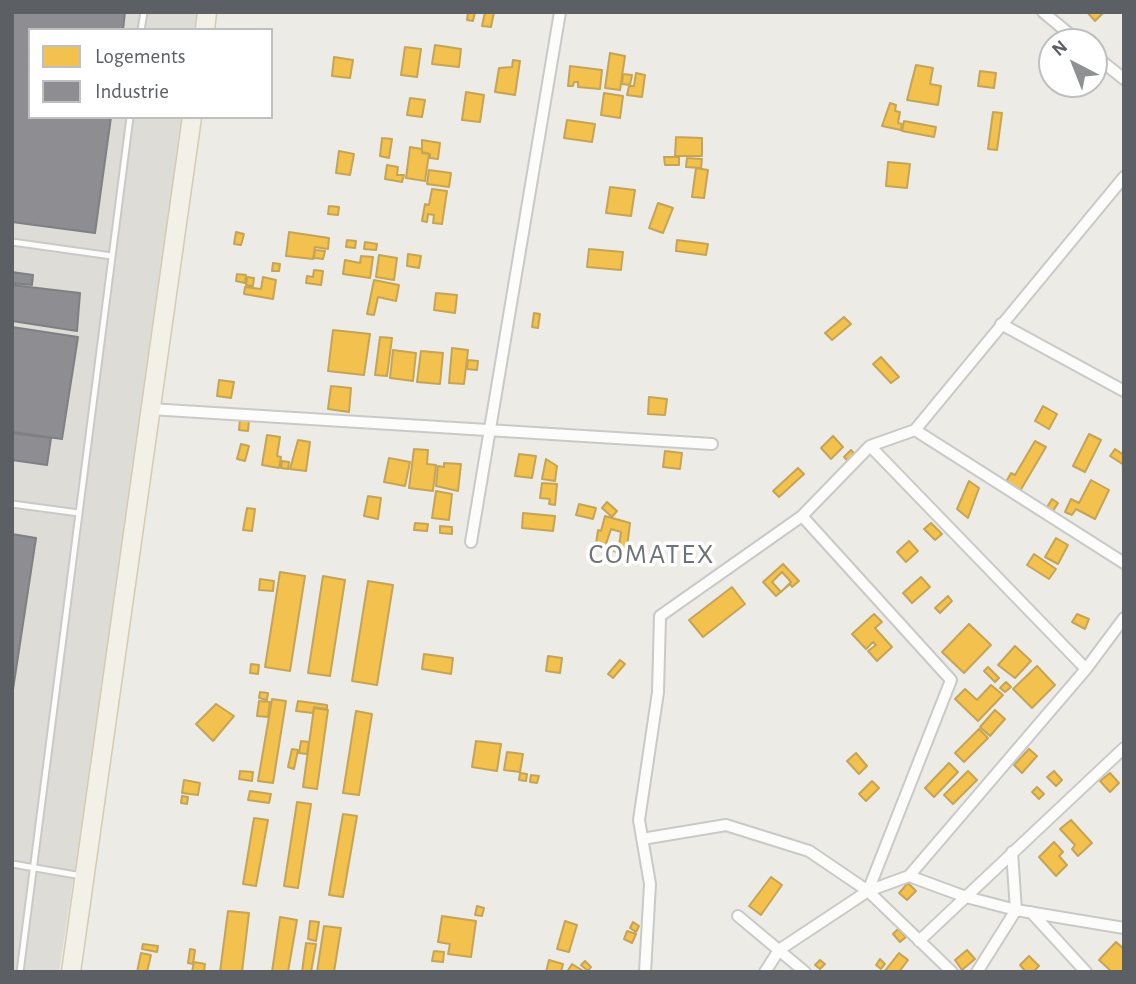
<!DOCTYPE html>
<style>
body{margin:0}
#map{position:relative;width:1136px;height:984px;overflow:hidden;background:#ecebe6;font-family:"Alegreya Sans",sans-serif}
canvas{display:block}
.frame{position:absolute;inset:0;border:14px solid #5c6065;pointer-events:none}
.legend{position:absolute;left:28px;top:28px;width:245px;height:91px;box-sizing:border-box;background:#fff;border:2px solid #bebfc1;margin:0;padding:9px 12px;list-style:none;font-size:21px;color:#5c6065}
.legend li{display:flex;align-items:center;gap:14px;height:35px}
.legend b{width:35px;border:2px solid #bebfc1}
.north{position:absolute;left:1038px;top:28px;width:70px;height:70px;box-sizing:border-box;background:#fff;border:2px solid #bebfc1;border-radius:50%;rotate:318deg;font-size:19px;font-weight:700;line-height:28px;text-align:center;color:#5c6065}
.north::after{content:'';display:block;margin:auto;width:24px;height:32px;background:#8e9192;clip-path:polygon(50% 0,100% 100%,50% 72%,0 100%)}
</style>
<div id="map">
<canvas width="1136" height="984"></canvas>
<div class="frame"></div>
<ul class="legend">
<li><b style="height:19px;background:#f2c14e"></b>Logements</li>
<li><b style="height:19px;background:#8d8d92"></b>Industrie</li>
</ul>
<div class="north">N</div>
</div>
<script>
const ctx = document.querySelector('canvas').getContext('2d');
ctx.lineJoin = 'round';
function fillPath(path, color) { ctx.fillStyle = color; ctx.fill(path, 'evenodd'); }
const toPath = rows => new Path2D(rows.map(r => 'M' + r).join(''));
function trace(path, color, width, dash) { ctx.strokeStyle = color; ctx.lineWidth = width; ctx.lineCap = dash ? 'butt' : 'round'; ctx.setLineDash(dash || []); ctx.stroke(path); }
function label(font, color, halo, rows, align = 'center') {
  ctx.font = font + ' "Alegreya Sans",sans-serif'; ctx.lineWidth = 7; ctx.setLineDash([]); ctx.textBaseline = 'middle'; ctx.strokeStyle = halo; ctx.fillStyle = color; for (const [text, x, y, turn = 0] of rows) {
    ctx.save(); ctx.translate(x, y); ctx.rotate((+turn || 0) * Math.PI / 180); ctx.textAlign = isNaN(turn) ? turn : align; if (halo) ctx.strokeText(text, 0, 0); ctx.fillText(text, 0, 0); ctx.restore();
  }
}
fillPath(toPath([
 [12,12,200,12,198,30,30,30,30,117,186,117,126,538,59,972,12,972]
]), '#dddcd7');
const homes = toPath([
 [468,12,475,12,473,21,467,20,468,12],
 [485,12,494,12,491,27,482,26,485,12],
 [1087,12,1104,12,1095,21,1087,12],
 [435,45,461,49,459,67,432,64,435,45],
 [405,47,421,49,417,77,401,75,405,47],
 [610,53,625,56,620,90,605,88,610,53],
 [334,57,353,60,350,78,332,76,334,57],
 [513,60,520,61,515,95,495,92,499,68,512,67,513,60],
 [916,65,933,68,930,84,941,86,938,105,907,100,916,65],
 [570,66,602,70,600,89,578,87,578,82,574,82,573,86,568,86,570,66],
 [980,71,996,73,994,88,978,86,980,71],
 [636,73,645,75,642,97,627,95,629,86,634,86,636,73],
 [623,74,632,75,630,85,622,84,623,74],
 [466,92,484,95,480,122,462,120,466,92],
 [604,93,623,96,620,118,601,115,604,93],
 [410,98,425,100,422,117,407,115,410,98],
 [890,103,896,105,895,111,900,112,898,123,902,124,901,130,882,126,890,103],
 [993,112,1002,113,997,150,988,149,993,112],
 [567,120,595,124,592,142,564,138,567,120],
 [904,121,936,127,934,137,902,131,904,121],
 [676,137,702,138,702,156,675,156,676,137],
 [382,138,392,139,389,158,380,156,382,138],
 [422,140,440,143,438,159,430,158,430,154,422,152,422,140],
 [410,147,422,149,422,153,429,154,425,181,406,178,410,147],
 [339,151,354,154,350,175,336,173,339,151],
 [664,157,679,157,679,165,665,165,664,157],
 [687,158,702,159,701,168,686,167,687,158],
 [888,162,910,164,907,188,886,186,888,162],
 [387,165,398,167,397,175,404,175,402,182,385,179,387,165],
 [696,168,708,170,704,198,692,197,696,168],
 [429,170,451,173,449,187,427,184,429,170],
 [610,187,635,190,631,216,606,213,610,187],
 [432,189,447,191,442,224,433,223,434,215,428,214,427,222,422,221,425,204,429,205,432,189],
 [658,203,673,208,663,233,649,228,658,203],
 [329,206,339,207,338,215,328,214,329,206],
 [236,232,244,234,241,245,234,244,236,232],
 [289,232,329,238,328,249,315,247,313,259,286,256,289,232],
 [347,240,356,241,355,248,346,247,347,240],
 [677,240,708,244,706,255,676,251,677,240],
 [365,242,377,244,376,250,364,249,365,242],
 [589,249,623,252,621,270,587,267,589,249],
 [315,250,325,251,323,259,314,258,315,250],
 [408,254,421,256,419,268,407,266,408,254],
 [379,255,397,258,394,280,376,277,379,255],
 [361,256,373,257,370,278,343,274,345,260,360,263,361,256],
 [273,263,280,264,279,271,272,271,273,263],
 [314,270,323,271,321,285,306,283,307,276,313,277,314,270],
 [237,274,246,275,245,283,236,281,237,274],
 [247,277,254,278,253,286,246,285,247,277],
 [263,277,276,280,273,299,244,294,245,287,261,289,263,277],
 [374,280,399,285,396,301,378,297,374,315,367,314,374,280],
 [436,293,457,295,455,313,434,310,436,293],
 [534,313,540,314,538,328,532,327,534,313],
 [844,317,851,324,832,340,825,333,844,317],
 [333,330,370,334,364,375,328,371,333,330],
 [380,337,392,338,387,376,375,375,380,337],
 [452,348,468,350,464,384,449,383,452,348],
 [393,350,416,353,413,381,390,378,393,350],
 [421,351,443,353,440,384,417,382,421,351],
 [881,357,899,377,891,383,873,364,881,357],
 [468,360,478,361,477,370,467,369,468,360],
 [219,380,234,382,231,398,217,396,219,380],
 [331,386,351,388,349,412,328,409,331,386],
 [649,397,667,399,665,415,648,414,649,397],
 [1043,406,1057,414,1049,429,1035,421,1043,406],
 [240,419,249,420,248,431,239,430,240,419],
 [1089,434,1101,440,1085,472,1073,466,1089,434],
 [267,435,280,437,277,456,281,457,279,468,262,465,267,435],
 [833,436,843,447,831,459,821,448,833,436],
 [298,440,310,442,306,471,290,469,298,440],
 [1035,441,1046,447,1020,491,1006,482,1011,473,1015,475,1035,441],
 [241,444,249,446,245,461,237,459,241,444],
 [414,449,428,450,427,464,436,465,433,491,409,488,414,449],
 [1115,449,1124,455,1124,465,1110,456,1115,449],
 [851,450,857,457,850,463,844,457,851,450],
 [665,451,682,453,680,469,663,467,665,451],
 [519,454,536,456,532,478,515,476,519,454],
 [389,458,410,462,405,486,384,482,389,458],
 [546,459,557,466,555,481,542,479,546,459],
 [282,461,289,462,288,469,281,468,282,461],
 [444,463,461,464,458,491,436,486,438,466,444,467,444,463],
 [798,468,804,474,779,497,773,491,798,468],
 [1091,480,1109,490,1095,519,1076,509,1072,515,1065,512,1071,499,1079,503,1091,480],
 [969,481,979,488,968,518,957,509,969,481],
 [542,483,557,484,555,505,549,504,550,499,540,498,542,483],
 [436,491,452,494,449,520,432,518,436,491],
 [368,496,381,498,378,519,364,516,368,496],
 [1052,499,1058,503,1053,511,1047,507,1052,499],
 [607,502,617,511,612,517,602,508,607,502],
 [579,504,596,508,593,519,576,515,579,504],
 [247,508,255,509,252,531,243,530,247,508],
 [523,513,555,516,553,531,522,528,523,513],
 [605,516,630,523,626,555,614,551,616,544,619,546,621,532,611,529,605,547,596,544,598,530,601,531,605,516],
 [415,523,428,524,427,531,414,530,415,523],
 [931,523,942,534,935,540,924,529,931,523],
 [440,526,452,527,452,534,440,533,440,526],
 [1056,538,1068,545,1058,564,1045,557,1056,538],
 [909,541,918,551,906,562,897,552,909,541],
 [1034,554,1056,569,1049,579,1027,565,1034,554],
 [783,564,799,581,792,587,790,584,776,596,763,582,783,564],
 [782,572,791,582,781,592,772,582,782,572],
 [280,572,305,576,290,671,265,667,280,572],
 [323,576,345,580,330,676,308,673,323,576],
 [921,577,930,587,912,603,903,593,921,577],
 [260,579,274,581,273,591,259,590,260,579],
 [368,581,393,585,377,685,352,681,368,581],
 [732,587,745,604,703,637,689,620,732,587],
 [948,596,952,601,940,613,935,608,948,596],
 [874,614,882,622,875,628,892,647,877,661,868,651,876,645,873,642,866,649,852,634,874,614],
 [1077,614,1089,619,1085,629,1072,622,1077,614],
 [969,624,991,645,964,673,942,652,969,624],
 [1015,646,1031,661,1015,678,998,665,1015,646],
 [424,654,453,658,451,674,422,669,424,654],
 [548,656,562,658,560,673,546,671,548,656],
 [620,660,625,664,613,678,608,674,620,660],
 [251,664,259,665,258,674,250,673,251,664],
 [1037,666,1055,685,1032,708,1013,689,1037,666],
 [988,667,999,678,995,682,984,671,988,667],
 [1006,682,1011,687,1005,692,1000,688,1006,682],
 [991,685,1003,695,978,721,955,699,965,689,977,700,991,685],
 [260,692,268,693,267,700,259,698,260,692],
 [272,699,286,701,273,783,258,781,272,699],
 [259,701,270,702,268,717,257,716,259,701],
 [298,701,327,705,327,709,314,707,313,713,296,711,298,701],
 [216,704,234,716,213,741,196,724,216,704],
 [314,708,328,710,317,789,303,787,314,708],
 [995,710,1005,719,990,736,980,727,995,710],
 [356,711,372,714,359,795,343,793,356,711],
 [979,729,988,738,964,762,955,753,979,729],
 [301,741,309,742,307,754,299,753,301,741],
 [476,741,501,744,497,771,472,767,476,741],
 [292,749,298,750,294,769,288,767,292,749],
 [1029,749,1037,756,1022,773,1014,765,1029,749],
 [507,752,523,754,520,772,504,770,507,752],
 [856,753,867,766,859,774,847,761,856,753],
 [949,763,958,772,934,797,925,788,949,763],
 [240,771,253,772,252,781,239,779,240,771],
 [968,771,977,780,953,804,944,795,968,771],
 [1054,771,1062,780,1056,786,1047,777,1054,771],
 [520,773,527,774,526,781,519,780,520,773],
 [1110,773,1119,783,1110,792,1100,781,1110,773],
 [531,775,539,776,537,783,530,782,531,775],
 [184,780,200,783,198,795,182,793,184,780],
 [872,781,879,788,866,801,859,794,872,781],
 [1037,787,1044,794,1039,799,1032,792,1037,787],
 [250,791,271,794,269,803,248,800,250,791],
 [182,796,188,797,187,804,181,803,182,796],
 [297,802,311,804,298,888,284,886,297,802],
 [343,814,357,816,343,897,329,895,343,814],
 [254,818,268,820,256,886,243,884,254,818],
 [1071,820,1092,843,1078,856,1072,849,1075,845,1060,829,1071,820],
 [1054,842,1063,852,1059,856,1067,865,1056,876,1039,857,1054,842],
 [771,877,782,885,761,915,749,906,771,877],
 [908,883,916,891,907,900,899,893,908,883],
 [477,906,484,908,482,916,475,915,477,906],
 [228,911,249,913,242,972,220,972,228,911],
 [442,916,476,921,471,957,448,954,450,944,438,942,442,916],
 [280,917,297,920,288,972,272,972,280,917],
 [310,921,319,922,316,941,308,939,310,921],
 [565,921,577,925,569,952,557,949,565,921],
 [633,922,639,926,636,932,630,928,633,922],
 [324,926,341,928,334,972,317,972,324,926],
 [898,929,906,937,900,942,893,934,898,929],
 [627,931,636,934,632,943,624,939,627,931],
 [1116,942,1124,949,1124,972,1112,972,1099,960,1116,942],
 [306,943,316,944,311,972,302,972,306,943],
 [143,944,158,946,157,952,142,949,143,944],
 [190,949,195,950,193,964,188,963,190,949],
 [967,950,975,959,962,970,955,960,967,950],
 [434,951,444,952,443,962,432,961,434,951],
 [141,953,151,955,147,972,137,972,141,953],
 [899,953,908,960,899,972,884,972,899,953],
 [1029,956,1039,966,1033,972,1026,972,1020,965,1029,956],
 [880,959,885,964,881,969,876,965,880,959],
 [549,960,563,964,561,972,546,972,549,960],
 [820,960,825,964,820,969,815,965,820,960],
 [585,961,591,967,588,971,581,965,585,961],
 [194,962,205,964,204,972,192,972,194,962],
 [572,964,585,972,567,972,572,964]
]);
fillPath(homes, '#f2c14e');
trace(homes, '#c5a455', 2);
const industry = toPath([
 [12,12,125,12,123,30,30,30,30,117,111,117,95,233,12,222,12,12],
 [12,272,33,275,32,285,12,283,12,272],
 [12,285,80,293,77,331,12,321,12,285],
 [12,327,78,337,62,439,12,432,12,327],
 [12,433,51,438,47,465,12,460,12,433],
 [12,534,36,538,12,696,12,534]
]);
fillPath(industry, '#8d8d92');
trace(industry, '#7e8084', 2);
const lane = toPath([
 [141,30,144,12],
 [12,242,112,256],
 [12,504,79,513],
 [12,864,82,876],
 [20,972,130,117]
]);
const street = toPath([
 [1043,12,1079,42],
 [1094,55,1124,79],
 [1001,324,1124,391],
 [150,409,712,444],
 [915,430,1124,563],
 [870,446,1086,669],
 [802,516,951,680,868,891],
 [471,542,560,12],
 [642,839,726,825,809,851,868,891,952,972],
 [909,876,966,897,1016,910,1124,928],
 [1031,912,1086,972],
 [738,916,805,972],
 [919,941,1124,748],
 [645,972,650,884,639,820,658,692,660,616,802,516,870,446,915,430,1124,177],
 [765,972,779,950,868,891,909,876,1086,669,1124,618],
 [977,972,1016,910,1012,852]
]);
const primary = toPath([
 [205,30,207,12],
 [71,972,192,117]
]);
trace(lane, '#c9c9c8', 9);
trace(street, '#c9c9c8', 14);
trace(primary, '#d4cbb3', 21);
trace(lane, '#fcfcfb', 5);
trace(street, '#fcfcfb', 10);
trace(primary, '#f3f0e7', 18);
ctx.letterSpacing = '2px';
label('28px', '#6c7277', '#fff', [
 ["COMATEX",652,555]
]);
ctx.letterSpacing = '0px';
</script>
